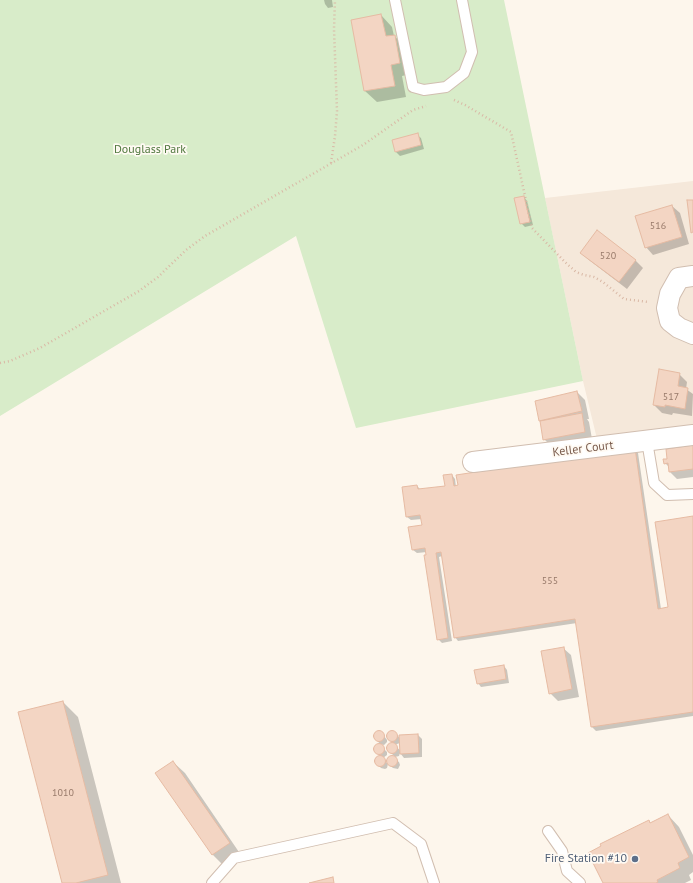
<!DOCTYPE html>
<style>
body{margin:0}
canvas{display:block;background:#fdf6ec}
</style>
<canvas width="693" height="883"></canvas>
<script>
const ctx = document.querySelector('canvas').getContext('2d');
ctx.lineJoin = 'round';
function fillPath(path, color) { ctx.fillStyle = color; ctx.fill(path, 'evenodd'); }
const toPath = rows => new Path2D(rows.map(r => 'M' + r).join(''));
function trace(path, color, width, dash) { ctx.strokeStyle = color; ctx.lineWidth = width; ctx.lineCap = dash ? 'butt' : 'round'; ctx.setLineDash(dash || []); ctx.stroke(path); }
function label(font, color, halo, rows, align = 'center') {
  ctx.font = font + ' "PT Sans",sans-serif'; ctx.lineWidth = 3.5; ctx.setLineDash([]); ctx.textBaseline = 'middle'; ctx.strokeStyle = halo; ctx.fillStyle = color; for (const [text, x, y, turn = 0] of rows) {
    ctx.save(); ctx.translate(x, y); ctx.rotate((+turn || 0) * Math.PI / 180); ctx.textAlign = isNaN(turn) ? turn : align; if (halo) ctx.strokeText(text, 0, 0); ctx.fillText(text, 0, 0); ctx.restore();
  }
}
fillPath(toPath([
 [693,181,693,426,597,439,583,381,545,198]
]), '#f5e8da');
fillPath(toPath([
 [0,0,504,0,583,381,356,428,296,236,0,416]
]), '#d8ecc9');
fillPath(toPath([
 [324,0,332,0,333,7,328,8,325,4],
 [381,15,392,27,394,36,406,47,411,74,402,76,406,97,377,102,365,91,352,21],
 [417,135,421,138,424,149,400,156,396,152,393,141],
 [524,197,527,201,533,225,525,227,521,223],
 [672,206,680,213,689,244,653,255,646,247],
 [581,253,635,260,643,268,627,289,589,260],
 [679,374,687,382,686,389,693,394,692,416,673,413,672,415,662,413,654,405],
 [577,392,585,400,589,419,587,419,589,422,592,439,552,447,544,439,536,401],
 [693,446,693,477,677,479,670,472,669,467,665,463,668,459],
 [634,449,638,453,661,609,669,608,693,517,693,716,596,731,592,727,577,623,458,641,455,637,442,556,439,557,452,641,442,643,438,639,427,552,417,553,413,550,423,525,422,519,411,520,407,517,417,486,421,490,446,486,452,475,455,479,456,487],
 [563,648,571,655,579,697,558,701,550,693],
 [504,666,507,670,509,683,481,687,478,683],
 [63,702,78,717,121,883,63,883],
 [391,731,395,733,400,738,400,736,418,735,422,739,422,757,404,758,400,753,399,756,395,757,392,754,388,751,388,747,393,743,387,736,389,733],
 [400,743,401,751,394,745],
 [377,732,381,732,387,740,387,742,384,745,380,744,375,738,375,734],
 [378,745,381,746,387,752,387,755,383,758,387,763,389,758,392,757,399,762,400,765,398,769,393,768,388,764,387,768,385,769,381,768,377,764,376,761,376,758,381,757,375,750,375,747],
 [173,762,185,773,241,855,224,866,213,855],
 [668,815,679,827,693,855,693,872,689,875,691,880,685,883,604,883,602,847,649,821,651,824]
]), '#0003');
const building = toPath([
 [381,14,386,36,395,35,400,63,391,65,395,86,364,91,351,20,381,14],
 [418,133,421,145,395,152,392,140,418,133],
 [524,196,530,222,520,224,514,198,524,196],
 [687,200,693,200,693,232,691,233,687,200],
 [672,205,682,237,645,248,635,216,672,205],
 [597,230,636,260,619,282,580,253,597,230],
 [659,369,680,373,678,386,688,388,685,409,665,405,665,407,653,405,659,369],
 [577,391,582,411,539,421,535,401,577,391],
 [582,413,585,432,543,440,540,421,582,413],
 [693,445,693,469,669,472,668,463,664,464,663,459,667,459,666,449,693,445],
 [635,448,658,609,668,607,655,522,693,516,693,712,591,727,575,619,454,638,441,552,436,553,448,638,437,640,424,555,426,555,425,548,412,550,408,527,422,525,420,515,406,517,402,487,417,485,418,489,445,486,443,475,452,474,454,486,458,485,456,475,635,448],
 [564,647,572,689,549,694,541,651,564,647],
 [504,665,506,679,477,684,474,670,504,665],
 [63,701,108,875,76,883,62,883,18,712,63,701],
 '386.5 736a5.5 5.5 0 1 1 11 0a5.5 5.5 0 1 1-11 0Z',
 '373.5 736a5.5 5.5 0 1 1 11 0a5.5 5.5 0 1 1-11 0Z',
 [418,734,419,753,400,754,399,735,418,734],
 '386.5 748a5.5 5.5 0 1 1 11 0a5.5 5.5 0 1 1-11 0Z',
 '373.5 749a5.5 5.5 0 1 1 11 0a5.5 5.5 0 1 1-11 0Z',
 '374.5 761a5.5 5.5 0 1 1 11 0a5.5 5.5 0 1 1-11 0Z',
 '386.5 761a5.5 5.5 0 1 1 11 0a5.5 5.5 0 1 1-11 0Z',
 [173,761,230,843,212,855,155,773,173,761],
 [668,814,689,857,678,863,680,868,657,880,658,882,656,883,603,883,588,853,601,846,600,844,649,820,650,823,668,814],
 [333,877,334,883,309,883,333,877]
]);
fillPath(building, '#f3d5c3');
trace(building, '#e6bba3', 1);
const lane = toPath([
 [395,0,413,87,424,90,446,87,464,73,472,52,462,0],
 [647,441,654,483,667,495,693,494],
 [548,831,562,851,567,871,580,883],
 [212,883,234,858,393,823,421,844,434,883]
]);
const street = toPath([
 [693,276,679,278,670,294,667,308,670,321,679,328,693,334],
 [473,462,693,435]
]);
trace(lane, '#d1beb0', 12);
trace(street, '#d1beb0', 22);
trace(toPath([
 [454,100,465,105,511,132,532,228,565,262,576,272,584,275,594,277,603,282,624,299,648,302],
 [331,163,335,136,337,111,334,29,335,0],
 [0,363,10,361,40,348,139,291,158,277,186,250,205,236,363,145,413,110,426,106]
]), '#d9b8a5', 2.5, [1, 3]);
trace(lane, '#fff', 10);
trace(street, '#fff', 20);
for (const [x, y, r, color] of [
 [635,859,4,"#5c6f8a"]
]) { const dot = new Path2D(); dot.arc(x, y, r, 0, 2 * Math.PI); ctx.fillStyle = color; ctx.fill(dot); trace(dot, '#fffaf3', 1.5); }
label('10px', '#987a6a', null, [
 ["516",658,226],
 ["520",608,256],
 ["517",671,397],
 ["555",550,581],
 ["1010",63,793]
]);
label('12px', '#537a41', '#fffaf3', [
 ["Douglass Park",150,150]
]);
label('12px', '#7a5c4d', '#fffaf3', [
 ["Keller Court",583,449,-7]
]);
label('12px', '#4e5e75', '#fffaf3', [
 ["Fire Station #10",627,859]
], 'right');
</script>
